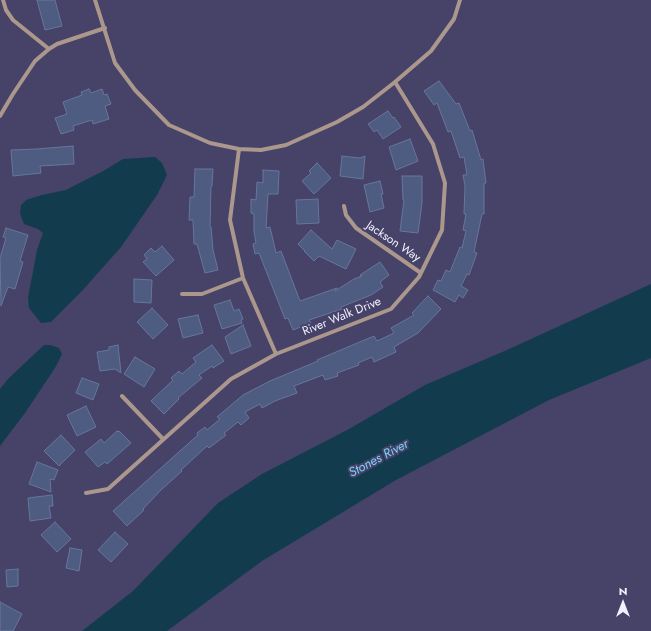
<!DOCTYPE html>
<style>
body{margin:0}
#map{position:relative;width:651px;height:631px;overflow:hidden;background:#464268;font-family:Jost,sans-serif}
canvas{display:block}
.north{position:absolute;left:603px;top:583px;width:40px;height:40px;-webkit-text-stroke:3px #464268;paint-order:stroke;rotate:0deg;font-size:11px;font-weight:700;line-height:16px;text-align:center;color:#f1f0fe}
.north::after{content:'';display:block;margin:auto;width:14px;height:18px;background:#f1f0fe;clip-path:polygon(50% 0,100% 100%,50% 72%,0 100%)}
</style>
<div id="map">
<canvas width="651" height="631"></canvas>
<div class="north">N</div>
</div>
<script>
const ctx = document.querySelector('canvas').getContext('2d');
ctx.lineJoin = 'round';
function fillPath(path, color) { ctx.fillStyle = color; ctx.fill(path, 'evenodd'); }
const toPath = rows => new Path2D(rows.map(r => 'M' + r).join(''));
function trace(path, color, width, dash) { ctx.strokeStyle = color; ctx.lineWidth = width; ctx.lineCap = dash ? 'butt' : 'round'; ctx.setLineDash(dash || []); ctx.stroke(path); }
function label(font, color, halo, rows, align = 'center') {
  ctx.font = font + ' Jost,sans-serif'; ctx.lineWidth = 4; ctx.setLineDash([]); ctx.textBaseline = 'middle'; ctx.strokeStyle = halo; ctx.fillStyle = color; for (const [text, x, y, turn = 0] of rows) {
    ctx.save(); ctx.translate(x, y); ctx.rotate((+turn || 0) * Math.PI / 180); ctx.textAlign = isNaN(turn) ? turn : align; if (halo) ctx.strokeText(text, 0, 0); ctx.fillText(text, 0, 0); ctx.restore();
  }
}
fillPath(toPath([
 [155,157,162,163,167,175,157,195,121,247,81,292,51,322,41,323,29,308,28,298,37,250,43,233,38,229,24,224,20,214,21,205,26,200,42,195,66,190,105,170,123,159],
 [651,284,651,358,549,400,396,480,262,561,167,631,82,631,133,591,218,503,262,474,349,429,425,385,507,350],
 [44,345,50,345,59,348,62,354,55,368,25,413,0,446,0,389,8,379]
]), '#123c4e');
const building = toPath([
 [37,0,55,0,62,26,45,30,37,0],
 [439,81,456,104,459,103,470,131,472,130,481,160,483,159,486,183,484,183,484,214,482,214,474,252,477,253,469,275,467,274,461,286,468,290,463,298,459,295,455,302,433,290,438,280,441,281,446,270,450,272,460,247,462,248,466,231,463,230,466,214,464,214,465,186,463,175,467,175,464,157,460,158,451,131,448,132,437,103,434,105,424,91,439,81],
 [89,89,91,93,102,89,104,95,107,94,111,104,105,106,109,119,93,124,92,120,73,126,74,130,61,134,55,118,67,114,63,102,82,95,81,92,89,89],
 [388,111,393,118,394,117,401,127,383,139,377,130,374,132,368,124,388,111],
 [410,139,418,161,396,170,389,147,410,139],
 [73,146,74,164,40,166,41,173,13,176,11,150,37,149,73,146],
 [342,156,360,158,365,156,363,179,340,176,342,156],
 [317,163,331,178,314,194,302,181,311,173,309,171,317,163],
 [195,169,213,169,212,186,211,186,210,227,211,227,213,250,218,270,205,273,197,244,194,244,193,220,189,220,190,197,194,197,195,169],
 [263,170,279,171,278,194,268,194,266,228,270,227,276,253,281,251,300,301,337,288,335,291,354,279,362,276,360,275,380,262,389,275,380,282,383,287,371,295,341,307,342,309,309,320,311,323,293,330,288,318,285,319,259,253,255,254,253,244,256,243,254,232,254,214,251,213,251,199,256,200,257,182,263,183,263,170],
 [402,176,422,176,422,203,418,233,400,231,404,200,403,200,402,176],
 [380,181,383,194,381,194,384,208,370,212,364,185,380,181],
 [318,199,319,223,297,224,296,200,318,199],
 [6,228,28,235,20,261,23,262,15,289,8,287,1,306,0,258,6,238,3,237,6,228],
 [311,230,332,249,337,240,356,249,346,269,319,256,314,261,304,251,305,251,298,244,311,230],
 [162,246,174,260,156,276,143,262,147,259,144,255,151,248,155,252,162,246],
 [134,279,152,280,151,303,134,302,134,279],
 [428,296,441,309,418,333,394,347,396,352,374,362,372,357,358,363,359,365,337,373,338,376,325,380,323,375,294,386,297,393,275,401,262,408,260,404,245,412,249,418,241,425,238,422,224,433,226,435,209,448,207,446,181,470,182,471,161,490,143,509,144,510,127,526,113,511,171,459,198,435,197,433,205,427,207,430,220,419,217,417,243,395,270,381,318,361,317,360,374,336,377,341,394,333,391,328,414,315,412,313,428,296],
 [230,300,234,311,239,309,243,319,241,320,242,323,222,329,214,305,230,300],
 [152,308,168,325,153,339,137,322,152,308],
 [198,315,203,333,183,338,178,319,198,315],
 [243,325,251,346,231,354,225,337,243,325],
 [118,345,121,373,115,369,100,371,97,352,109,350,109,347,118,345],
 [212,345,224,361,213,368,212,366,199,375,202,378,178,398,179,399,164,414,151,401,173,380,171,378,179,371,182,374,196,362,193,358,212,345],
 [135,357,155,369,144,387,124,374,135,357],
 [82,378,99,384,93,400,76,393,82,378],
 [86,406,96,427,77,436,67,415,86,406],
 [117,431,118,432,119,431,131,443,107,464,105,462,98,467,85,452,101,439,104,443,117,431],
 [61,435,75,450,59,466,44,451,61,435],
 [37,462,58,470,54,480,50,479,51,492,29,484,37,462],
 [52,495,53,506,49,506,51,518,30,521,28,498,52,495],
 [55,522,71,539,57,552,41,535,55,522],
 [115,532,128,544,111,562,98,550,115,532],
 [70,548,82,550,79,571,66,568,70,548],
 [18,569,18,586,7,587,6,570,18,569],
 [0,602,22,614,13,631,0,631,0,602]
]);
fillPath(building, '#4e5c82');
trace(building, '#67769d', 1);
trace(toPath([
 [3,0,6,10,13,20,49,49],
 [95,0,115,63,135,90,169,125,210,143,239,149,261,150,286,145,337,122,363,107,395,82,431,51,454,19,460,0],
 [0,116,13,94,35,61,49,49,57,44,105,28],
 [239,149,230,220,243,278,276,354],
 [344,206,346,215,356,228,421,273],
 [182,294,202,294,243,278],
 [122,396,163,439],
 [86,493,108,489,231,379,276,354,391,309,419,277,442,230,445,183,433,144,395,82]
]), '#ab978c', 4);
label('12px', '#f1f0fe', '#464268', [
 ["Jackson Way",393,242,34],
 ["River Walk Drive",342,317,-22]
]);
label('italic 13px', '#7cd3fa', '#464268', [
 ["Stones River",379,459,-28]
]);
</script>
